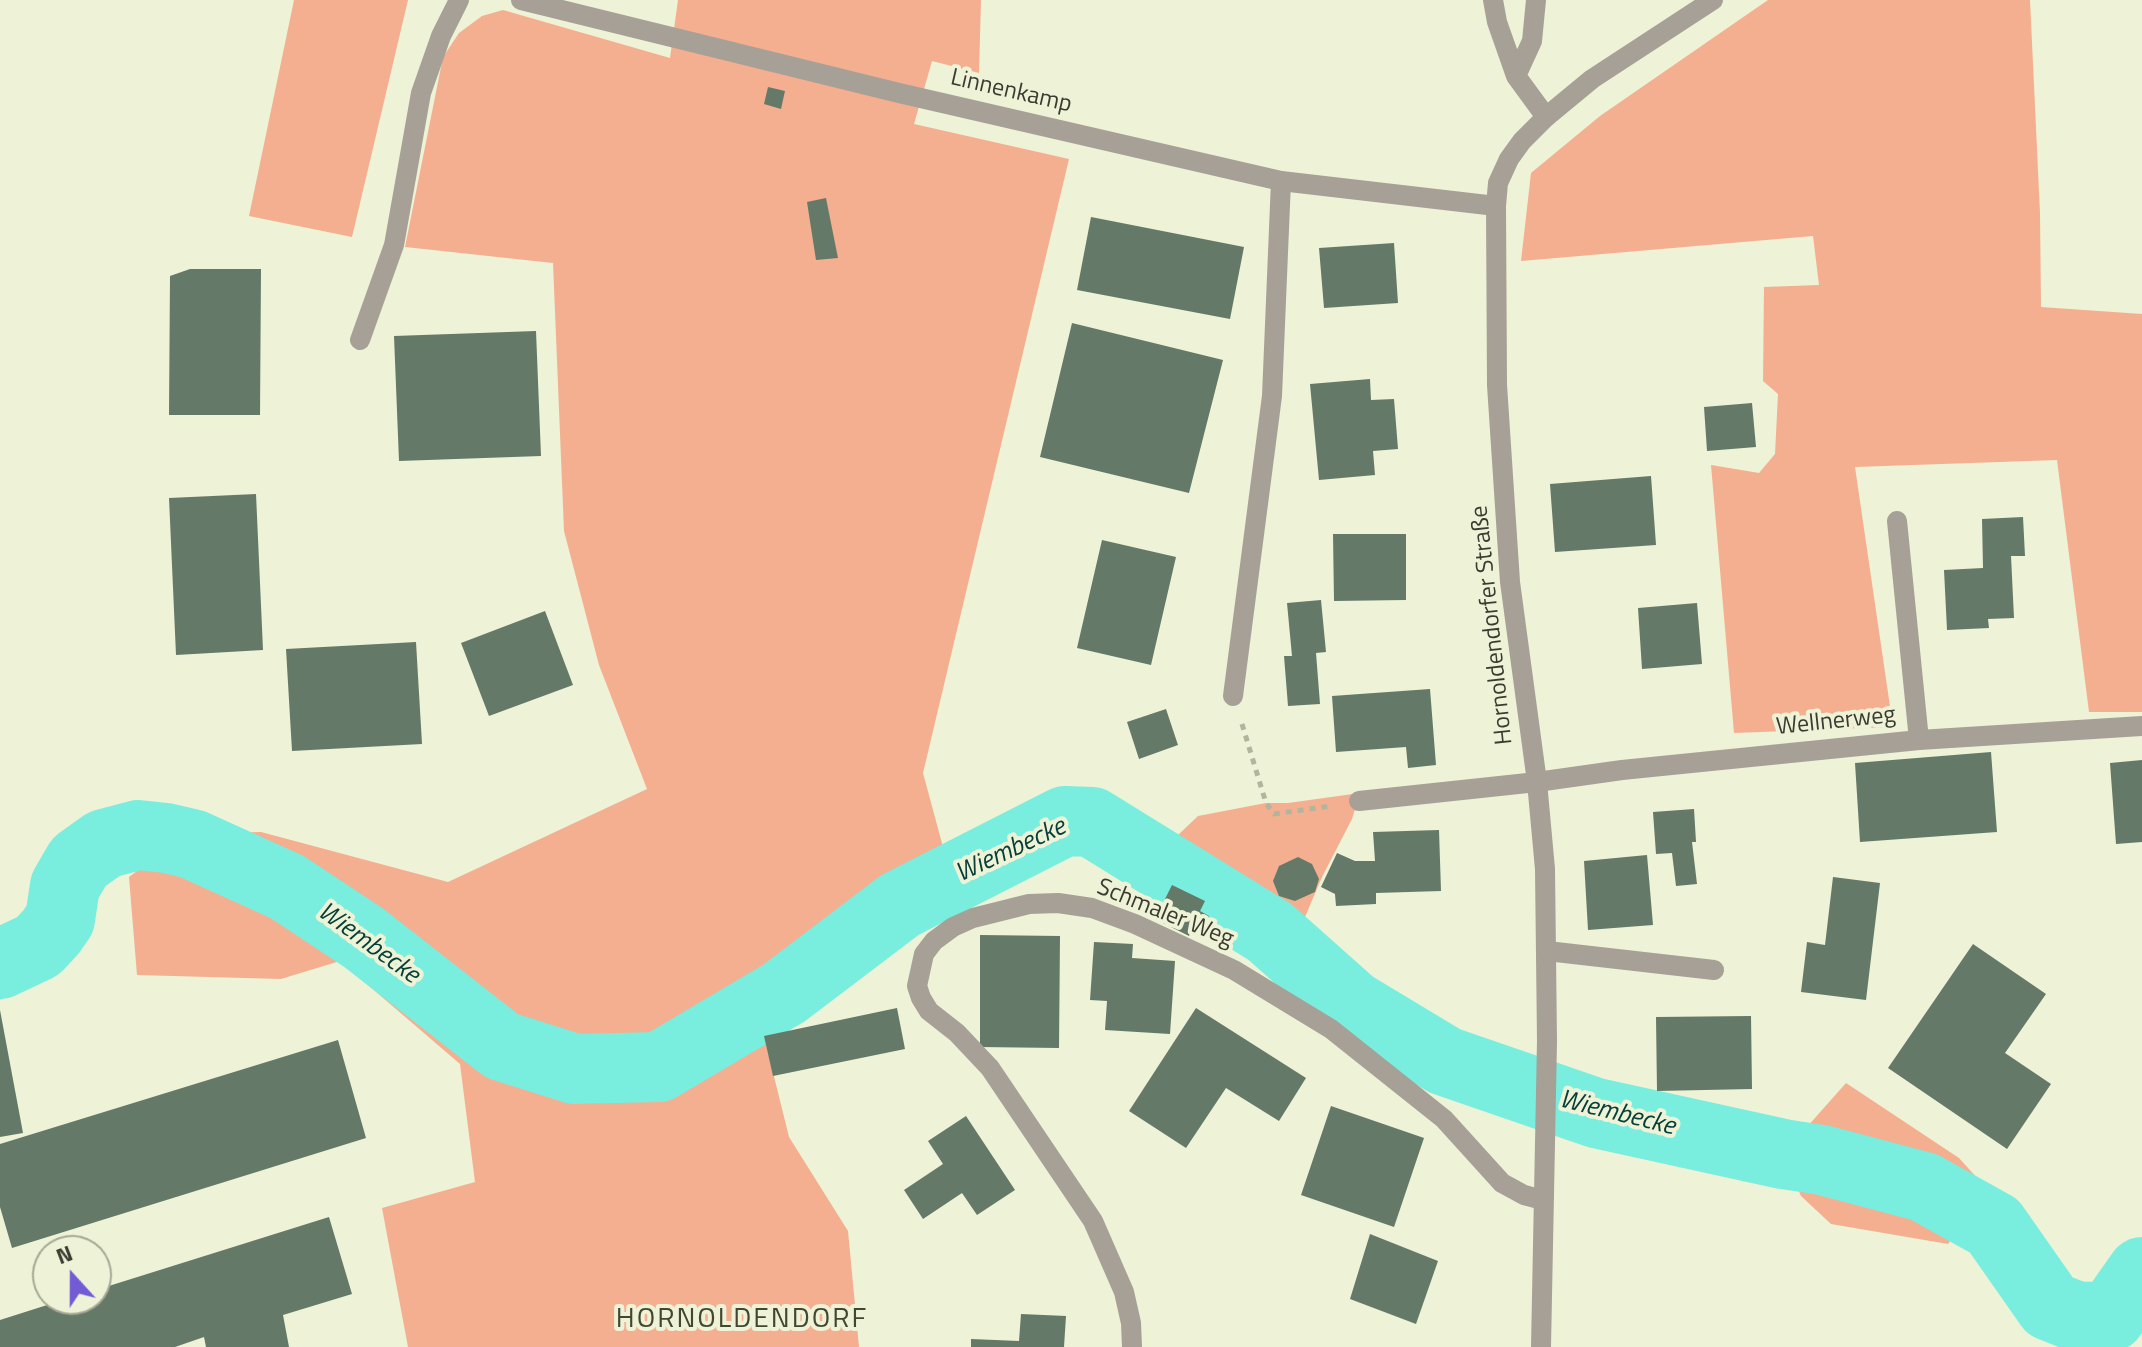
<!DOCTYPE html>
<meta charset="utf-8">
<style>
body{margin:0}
#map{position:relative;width:2142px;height:1347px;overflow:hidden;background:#eef2d6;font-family:"Titillium Web",sans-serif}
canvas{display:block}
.north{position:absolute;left:32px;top:1235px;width:80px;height:80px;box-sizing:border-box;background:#eef2d6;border:2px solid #a6a994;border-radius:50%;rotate:339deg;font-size:22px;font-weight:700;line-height:32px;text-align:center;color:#3b3c31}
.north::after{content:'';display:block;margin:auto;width:28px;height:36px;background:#725bd5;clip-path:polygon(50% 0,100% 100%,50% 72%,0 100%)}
</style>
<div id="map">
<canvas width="2142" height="1347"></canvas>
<div class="north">N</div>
</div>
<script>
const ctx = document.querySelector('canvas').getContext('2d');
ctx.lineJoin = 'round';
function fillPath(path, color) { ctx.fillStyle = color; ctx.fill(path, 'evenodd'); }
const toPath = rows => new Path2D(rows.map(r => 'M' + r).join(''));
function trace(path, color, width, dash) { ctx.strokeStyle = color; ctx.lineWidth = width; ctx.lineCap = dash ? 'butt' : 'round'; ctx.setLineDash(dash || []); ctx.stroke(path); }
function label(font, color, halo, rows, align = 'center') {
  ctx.font = font + ' "Titillium Web",sans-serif'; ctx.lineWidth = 8; ctx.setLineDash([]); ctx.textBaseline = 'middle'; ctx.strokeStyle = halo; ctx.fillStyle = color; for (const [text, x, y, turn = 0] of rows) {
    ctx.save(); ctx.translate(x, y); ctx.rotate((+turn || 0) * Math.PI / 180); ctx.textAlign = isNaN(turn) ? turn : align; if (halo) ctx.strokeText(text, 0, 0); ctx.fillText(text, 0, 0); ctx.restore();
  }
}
fillPath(toPath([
 [294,0,408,0,352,237,249,216],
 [678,0,981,0,979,73,932,61,914,124,1069,159,923,773,956,895,764,1036,789,1137,848,1231,859,1347,408,1347,382,1208,475,1182,460,1064,340,961,281,979,137,975,129,877,186,834,261,832,448,882,647,789,599,665,564,531,553,263,405,247,443,57,459,33,482,16,503,10,670,58],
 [1768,0,2030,0,2040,213,2041,307,2142,314,2142,712,2089,712,2057,460,1855,467,1893,727,1734,733,1711,465,1759,473,1775,454,1778,394,1763,381,1764,287,1819,285,1813,236,1521,261,1531,173,1600,116],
 [1360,793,1352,819,1322,877,1299,931,1210,866,1177,836,1198,816,1266,803,1288,803],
 [1846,1083,1959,1158,1988,1190,1948,1244,1831,1224,1801,1196,1783,1154]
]), '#f4af90');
trace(toPath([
 [2111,1316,2142,1319]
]), '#79edde', 12);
trace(toPath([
 [0,964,38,946,51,932,60,919,65,886,79,862,104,844,138,835,166,838,192,844,287,887,364,938,502,1046,575,1069,659,1067,784,993,900,905,1065,821,1092,822,1270,932,1352,1005,1445,1061,1596,1113,1783,1154,1822,1160,1924,1187,1994,1226,2050,1306,2078,1317,2111,1316,2142,1272]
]), '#79edde', 70);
fillPath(toPath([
 [768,87,785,91,781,109,764,104],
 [826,198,838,258,816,260,807,202],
 [1091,217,1244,247,1230,319,1077,290],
 [1394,243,1398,303,1324,308,1319,248],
 [190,269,261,269,260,415,169,415,170,276],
 [1072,323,1223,360,1189,493,1040,457],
 [536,331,541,456,399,461,394,336],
 [1370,379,1371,400,1394,399,1398,449,1373,451,1375,475,1319,480,1310,384],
 [1752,403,1756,447,1707,451,1704,407],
 [1651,476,1656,545,1555,552,1550,484],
 [256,494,263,650,176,655,169,498],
 [2023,517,2025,556,2011,556,2014,618,1988,619,1989,628,1947,630,1944,570,1983,568,1982,519],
 [1333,534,1406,534,1406,600,1334,601],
 [1102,540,1176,557,1151,665,1077,648],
 [1321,600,1326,652,1316,653,1320,704,1288,706,1284,656,1292,656,1287,603],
 [1697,603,1702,664,1642,669,1638,608],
 [545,611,573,685,489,716,461,643],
 [416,642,422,744,292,751,286,649],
 [1430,689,1436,765,1408,768,1406,747,1336,752,1332,696],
 [1166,709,1178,745,1139,759,1127,722],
 [1991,752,1997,832,1860,842,1855,763],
 [2142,760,2142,842,2116,844,2110,763],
 [1694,809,1696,842,1692,842,1697,884,1676,886,1672,853,1656,854,1653,812],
 [1439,830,1441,891,1376,893,1376,904,1336,906,1335,894,1321,887,1337,853,1355,861,1375,861,1373,832],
 [1647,855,1653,925,1588,930,1584,861],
 [1298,857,1312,864,1319,879,1315,892,1295,901,1279,896,1273,881,1279,866],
 [1833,877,1880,883,1866,1000,1801,992,1807,942,1825,945],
 [1172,885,1205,901,1200,911,1209,916,1203,929,1194,925,1189,936,1155,919],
 [980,935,1060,936,1059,1048,980,1047],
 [1094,942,1133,944,1132,958,1175,961,1170,1034,1105,1030,1107,1001,1090,1000],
 [1973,944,2046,994,2005,1053,2051,1084,2007,1149,1888,1068],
 [897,1008,905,1049,773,1076,764,1036],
 [1196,1008,1306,1078,1279,1121,1226,1088,1186,1148,1129,1111],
 [0,1010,23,1133,0,1137],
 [1751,1016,1752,1089,1657,1091,1656,1017],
 [338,1040,366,1138,12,1248,0,1207,0,1144],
 [1331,1106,1424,1138,1394,1227,1301,1195],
 [966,1116,1015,1190,977,1215,962,1193,923,1219,904,1190,943,1164,928,1141],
 [329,1217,352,1294,283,1315,289,1347,206,1347,204,1337,175,1347,0,1347,0,1320,66,1299,96,1299,96,1290],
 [1370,1234,1438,1261,1416,1324,1350,1299],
 [1021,1314,1066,1316,1064,1347,971,1347,971,1339,1019,1341]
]), '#657968');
trace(toPath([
 [1242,724,1266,803,1274,814,1331,806]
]), '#b2b59e', 5, [6, 6]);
trace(toPath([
 [1493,0,1497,22,1516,76,1546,117],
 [1516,76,1532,41,1536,0],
 [360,340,394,245,421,93,441,36,459,0],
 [1897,521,1919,740],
 [1233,696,1272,396,1281,181],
 [1359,801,1537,782],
 [1547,951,1714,970]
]), '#a7a096', 20);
trace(toPath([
 [521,0,899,93,1281,181,1496,206],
 [1537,782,1622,770,1919,740,2142,726],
 [1132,1347,1131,1323,1124,1292,1093,1221,990,1068,957,1033,929,1011,921,998,917,986,924,954,934,941,953,927,973,918,1029,904,1058,903,1092,908,1135,924,1234,970,1331,1029,1444,1119,1502,1183,1524,1195,1543,1200]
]), '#a7a096', 20);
trace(toPath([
 [1541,1347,1547,1041,1545,869,1537,782,1510,582,1497,385,1496,206,1498,183,1509,159,1522,141,1546,117,1592,79,1713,0]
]), '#a7a096', 20);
label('24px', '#3b3c31', '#eef2d6', [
 ["Linnenkamp",1011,92,13],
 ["Hornoldendorfer Straße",1493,625,-96],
 ["Wellnerweg",1836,722,-6],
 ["Schmaler Weg",1165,914,22]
]);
label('italic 26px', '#07403a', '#eef2d6', [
 ["Wiembecke",1011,851,-25],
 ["Wiembecke",368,944,36],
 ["Wiembecke",1617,1114,14]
]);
ctx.letterSpacing = '2px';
label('28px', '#444730', '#eef2d6', [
 ["HORNOLDENDORF",742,1320]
]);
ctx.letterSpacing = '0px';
</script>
